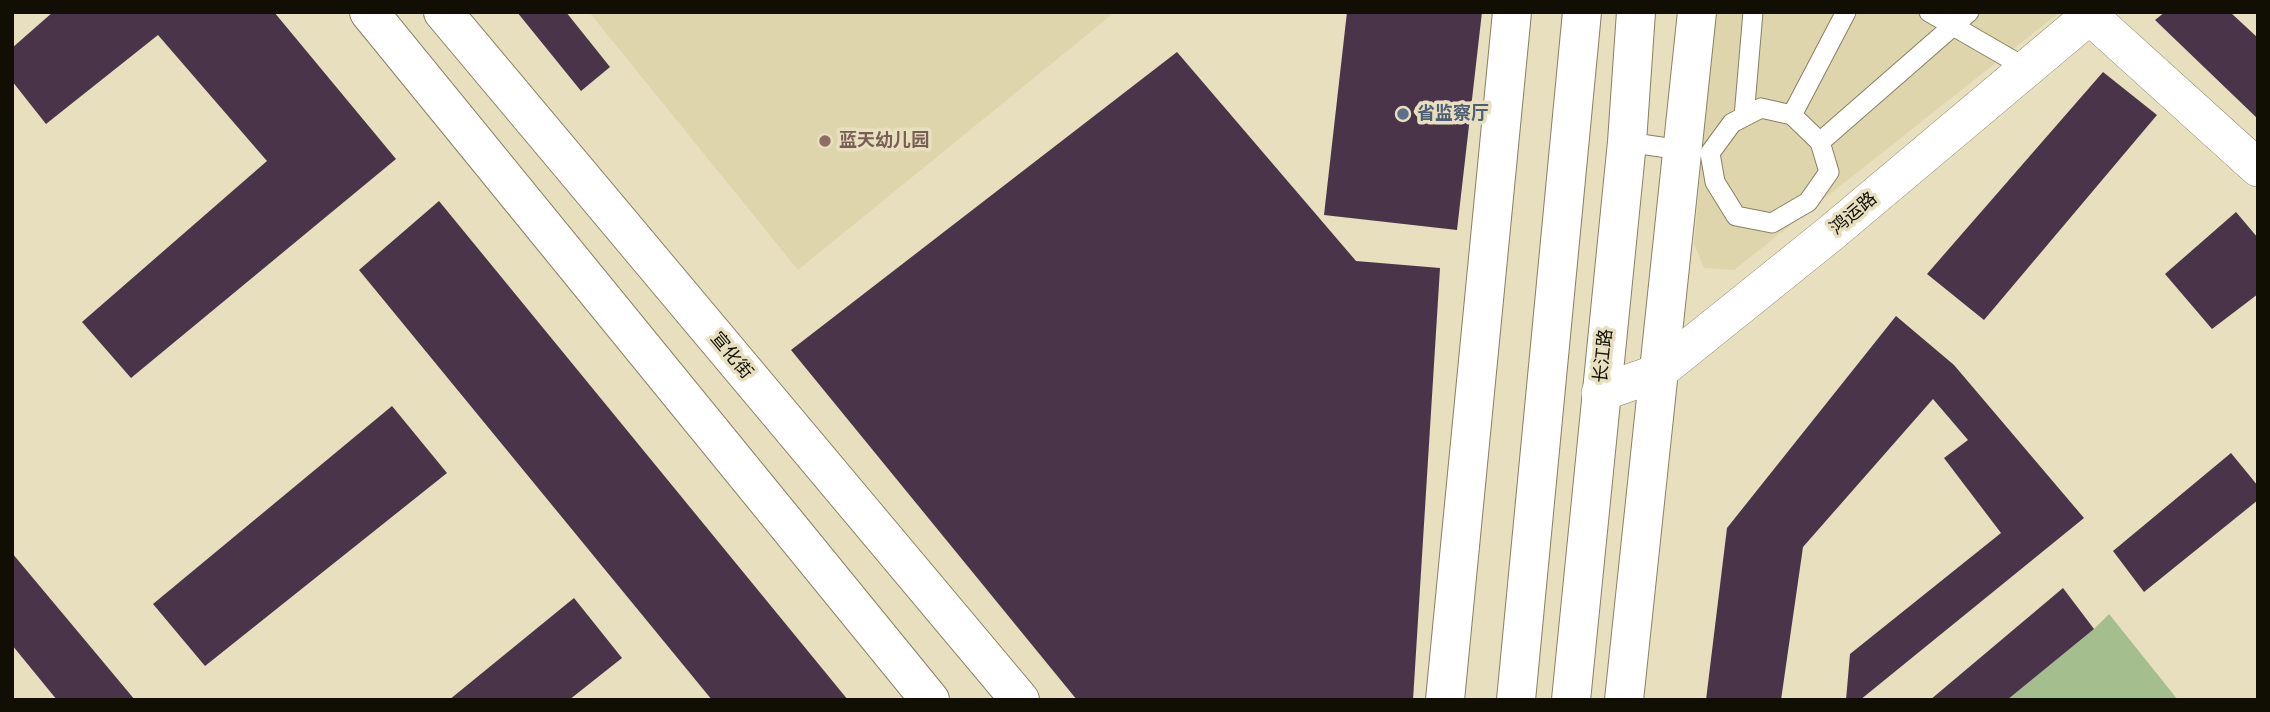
<!DOCTYPE html>
<meta charset="utf-8">
<style>
body{margin:0}
#map{position:relative;width:2270px;height:712px;overflow:hidden;background:#e7dfbe;font-family:Signika,sans-serif}
canvas{display:block}
.frame{position:absolute;inset:0;border:14px solid #110e04;pointer-events:none}
</style>
<div id="map">
<canvas width="2270" height="712"></canvas>
<div class="frame"></div>
</div>
<script>
const ctx = document.querySelector('canvas').getContext('2d');
ctx.lineJoin = 'round';
function fillPath(path, color) { ctx.fillStyle = color; ctx.fill(path, 'evenodd'); }
const toPath = rows => new Path2D(rows.map(r => 'M' + r).join(''));
function trace(path, color, width, dash) { ctx.strokeStyle = color; ctx.lineWidth = width; ctx.lineCap = dash ? 'butt' : 'round'; ctx.setLineDash(dash || []); ctx.stroke(path); }
function label(font, color, halo, rows, align = 'center') {
  ctx.font = font + ' Signika,"Noto Sans SC",sans-serif'; ctx.lineWidth = 7; ctx.setLineDash([]); ctx.textBaseline = 'middle'; ctx.strokeStyle = halo; ctx.fillStyle = color; for (const [text, x, y, turn = 0] of rows) {
    ctx.save(); ctx.translate(x, y); ctx.rotate((+turn || 0) * Math.PI / 180); ctx.textAlign = isNaN(turn) ? turn : align; if (halo) ctx.strokeText(text, 0, 0); ctx.fillText(text, 0, 0); ctx.restore();
  }
}
fillPath(toPath([
 [589,12,1115,12,798,270],
 [1715,12,2060,12,1734,270,1704,268,1694,244]
]), '#dfd5ad');
fillPath(toPath([
 [2109,614,2178,700,2007,700,2094,629]
]), '#a4be8e');
fillPath(toPath([
 [53,12,274,12,396,159,131,378,82,322,267,161,158,35,46,124,12,81,12,48],
 [517,12,566,12,610,67,581,91],
 [1347,12,1482,12,1457,230,1324,215],
 [2165,12,2230,12,2258,38,2258,119,2155,20],
 [1177,52,1356,261,1440,268,1413,700,1077,700,791,350],
 [2103,72,2157,115,1984,320,1927,274],
 [439,201,848,700,712,700,359,270],
 [2236,212,2258,238,2258,294,2212,329,2165,274],
 [1896,316,1954,365,2084,518,1860,700,1846,700,1850,654,2001,533,1944,458,1968,440,1933,399,1803,547,1781,700,1706,700,1727,528],
 [392,406,447,473,205,666,153,604],
 [2231,453,2258,486,2258,500,2144,592,2113,551],
 [12,553,135,700,57,700,12,645],
 [2063,588,2094,629,2007,700,1930,700],
 [574,598,622,658,569,700,449,700]
]), '#493449');
const service = toPath([
 [1929,12,2026,68],
 [1761,108,1792,115,1820,142,1829,172,1808,202,1772,223,1736,216,1715,182,1710,153,1732,123,1761,108],
 [1792,115,1846,12],
 [1744,117,1753,12],
 [1627,142,1688,151],
 [1820,142,1969,12]
]);
const minor = toPath([
 [2090,16,2258,168],
 [1600,393,1657,373,1831,233,2094,12]
]);
const primary = toPath([
 [369,12,930,700],
 [443,12,1020,700],
 [1445,700,1512,12],
 [1516,700,1582,12],
 [1571,700,1627,142,1636,12],
 [1624,700,1697,12]
]);
trace(service, '#888062', 21);
trace(minor, '#888062', 38);
trace(primary, '#888062', 40);
trace(service, '#fff', 19);
trace(minor, '#fff', 37);
trace(primary, '#fff', 38);
for (const [x, y, r, color] of [
 [1403,114,7,"#5c6f8a"],
 [825,141,7,"#8d6e63"]
]) { const dot = new Path2D(); dot.arc(x, y, r, 0, 2 * Math.PI); ctx.fillStyle = color; ctx.fill(dot); trace(dot, '#e7dfbe', 2.5); }
label('bold 18px', '#4e5e75', '#e7dfbe', [
 ["省监察厅",1417,114]
], 'left');
label('bold 18px', '#785e54', '#e7dfbe', [
 ["蓝天幼儿园",839,141]
], 'left');
label('18px', '#110e04', '#e7dfbe', [
 ["鸿运路",1854,214,-40],
 ["宣化街",731,356,50],
 ["长江路",1604,356,-84]
]);
</script>
